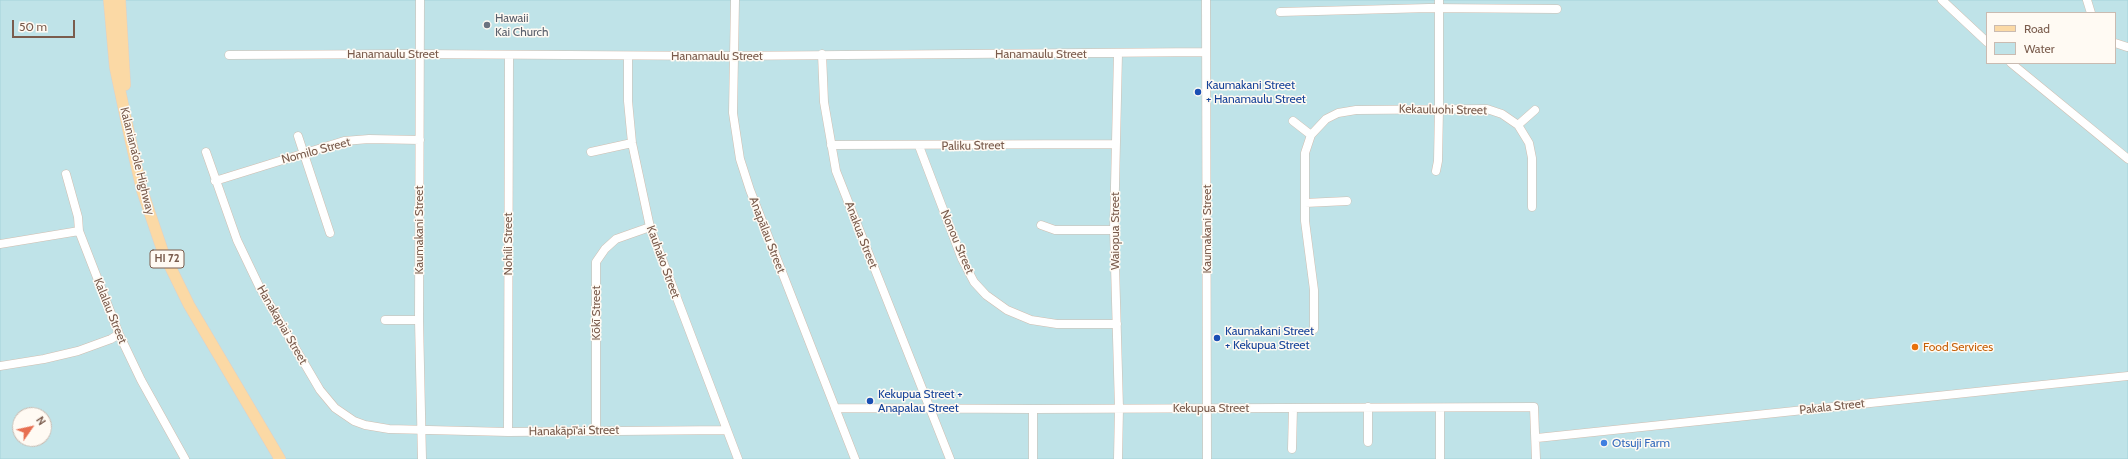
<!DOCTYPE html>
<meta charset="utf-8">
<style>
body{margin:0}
#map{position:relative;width:2128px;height:459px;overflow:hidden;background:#fdf6ec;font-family:Cabin,sans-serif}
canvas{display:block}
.legend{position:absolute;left:1986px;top:12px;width:130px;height:52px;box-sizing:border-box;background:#fffaf3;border:1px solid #cabbb1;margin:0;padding:5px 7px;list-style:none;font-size:12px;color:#7a5c4d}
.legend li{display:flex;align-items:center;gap:8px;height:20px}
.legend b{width:20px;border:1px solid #cabbb1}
.north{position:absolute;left:12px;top:407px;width:40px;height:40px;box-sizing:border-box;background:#fffaf3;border:1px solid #cabbb1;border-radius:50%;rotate:56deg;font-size:11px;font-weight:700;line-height:16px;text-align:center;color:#7a5c4d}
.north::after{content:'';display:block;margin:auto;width:14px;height:18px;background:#e76f51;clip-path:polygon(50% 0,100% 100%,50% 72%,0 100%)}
.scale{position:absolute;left:12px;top:20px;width:63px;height:18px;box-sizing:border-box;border:2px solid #7a5c4d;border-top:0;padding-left:5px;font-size:12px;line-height:14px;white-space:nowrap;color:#7a5c4d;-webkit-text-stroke:3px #fffaf3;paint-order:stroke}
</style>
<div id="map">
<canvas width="2128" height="459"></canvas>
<ul class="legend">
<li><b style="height:5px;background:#fbd9a5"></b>Road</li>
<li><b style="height:11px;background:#bfe3e8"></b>Water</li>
</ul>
<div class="north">N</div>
<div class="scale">50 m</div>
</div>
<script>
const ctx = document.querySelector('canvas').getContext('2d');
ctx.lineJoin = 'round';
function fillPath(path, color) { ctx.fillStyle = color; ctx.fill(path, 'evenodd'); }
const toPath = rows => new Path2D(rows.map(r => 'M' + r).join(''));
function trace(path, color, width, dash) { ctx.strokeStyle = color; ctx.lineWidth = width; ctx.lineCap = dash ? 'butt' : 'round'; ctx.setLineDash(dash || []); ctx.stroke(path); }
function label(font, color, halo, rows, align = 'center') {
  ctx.font = font + ' Cabin,sans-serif'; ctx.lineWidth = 3; ctx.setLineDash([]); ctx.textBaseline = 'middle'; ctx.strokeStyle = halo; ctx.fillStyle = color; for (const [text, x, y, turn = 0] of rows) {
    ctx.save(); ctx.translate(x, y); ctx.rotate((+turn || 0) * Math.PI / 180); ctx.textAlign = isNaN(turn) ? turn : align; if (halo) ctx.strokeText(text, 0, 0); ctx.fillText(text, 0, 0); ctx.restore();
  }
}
const water = toPath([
 [0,0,2128,0,2128,459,0,459,0,0],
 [1987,13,2115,13,2115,63,1987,63,1987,13],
 [20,415,44,415,44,439,20,439,20,415]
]);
fillPath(water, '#bfe3e8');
trace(water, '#a5d3da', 1);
const minor = toPath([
 [420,0,419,320,422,459],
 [735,0,733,113,740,159,750,190,855,459],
 [1206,0,1207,459],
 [1942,0,1987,42],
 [2087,0,2091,13],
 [1280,12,1429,8,1557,9],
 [2115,43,2127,47],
 [822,54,824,102,836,171,950,459],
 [229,55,410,54,724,56,1206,52],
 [628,56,628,101,632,143,650,227,738,459],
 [2011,63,2128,159],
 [1293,121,1311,135],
 [1518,125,1535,110],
 [298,136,330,233],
 [831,145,1115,144],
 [919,146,962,259,974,282,986,295,1007,310,1031,320,1057,324,1117,324],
 [206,152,237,240,260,288,320,390,335,408,354,421,365,425,389,429,508,432,727,430],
 [591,152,632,143],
 [1436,171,1438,161,1439,109,1439,0],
 [66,174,78,217,79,231,119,334,141,380,185,459],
 [215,181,344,141,369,139,420,140],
 [1305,203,1347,201],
 [1041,225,1055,230,1114,230],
 [0,244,79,231],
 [385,320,419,320],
 [1314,329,1314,290,1305,221,1305,153,1311,135,1326,119,1338,113,1356,110,1487,109,1502,114,1518,125,1529,143,1532,158,1532,207],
 [0,366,44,359,78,351,111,339,119,334],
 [835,408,1033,409,1534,407,1536,459],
 [596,431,596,262,605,249,616,239,650,227],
 [508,432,509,56],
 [1537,438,2128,376],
 [1368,442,1368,407],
 [1292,449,1293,408],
 [1033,459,1033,409],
 [1118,459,1119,408,1114,230,1118,54],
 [1440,459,1440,408]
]);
const major = toPath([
 [109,0,115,67,130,138,142,190,163,252,189,305,280,459],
 [120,0,125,85]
]);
trace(minor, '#d1beb0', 9);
trace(major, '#dad1cd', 12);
trace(minor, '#fff', 8);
trace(major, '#fbd9a5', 11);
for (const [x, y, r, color] of [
 [487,25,4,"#6b7280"],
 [1198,92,4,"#1a4fb4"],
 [1217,338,4,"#1a4fb4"],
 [1915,347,4,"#e8710a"],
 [870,401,4,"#1a4fb4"],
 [1604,443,4,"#3f7fe0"]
]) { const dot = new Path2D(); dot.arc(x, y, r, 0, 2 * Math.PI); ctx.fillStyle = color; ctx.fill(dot); trace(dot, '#fffaf3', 1.5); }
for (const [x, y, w] of [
 [167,259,34]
]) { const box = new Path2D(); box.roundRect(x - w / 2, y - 9, w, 18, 3); ctx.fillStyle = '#fffaf3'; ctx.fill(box); trace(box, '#7a5c4d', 1); }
label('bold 11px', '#7a5c4d', null, [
 ["HI 72",167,259]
]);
label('12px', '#5b616d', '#fffaf3', [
 ["Hawaii",495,18],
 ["Kai Church",495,32]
], 'left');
label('12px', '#7a5c4d', '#fffaf3', [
 ["Hanamaulu Street",393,54],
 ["Hanamaulu Street",1041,54],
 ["Hanamaulu Street",717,56],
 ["Kekauluohi Street",1443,110,1],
 ["Paliku Street",973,146,-1],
 ["Nomilo Street",316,151,-15],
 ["Kalaniana’ole Highway",137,161,76],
 ["Kaumakani Street",1207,229,-90],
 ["Kaumakani Street",419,230,-90],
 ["Waiopua Street",1115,231,-90],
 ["Anapālau Street",767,235,69],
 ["Anakua Street",861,235,69],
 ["Nonou Street",957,242,67],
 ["Nohili Street",508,244,-90],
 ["Kauhako Street",663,262,70],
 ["Kalalau Street",110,311,68],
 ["Kōkī Street",596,313,-90],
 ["Hanakapiai Street",282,325,60],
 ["Pakala Street",1832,407,-6],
 ["Kekupua Street",1211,408],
 ["Hanakāpī‘ai Street",574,431,-1]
]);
label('12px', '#164399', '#fffaf3', [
 ["Kaumakani Street",1206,85],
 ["+ Hanamaulu Street",1206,99],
 ["Kaumakani Street",1225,331],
 ["+ Kekupua Street",1225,345],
 ["Kekupua Street +",878,394],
 ["Anapalau Street",878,408]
], 'left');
label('12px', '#c56008', '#fffaf3', [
 ["Food Services",1923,347]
], 'left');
label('12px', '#366cbe', '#fffaf3', [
 ["Otsuji Farm",1612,443]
], 'left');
</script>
